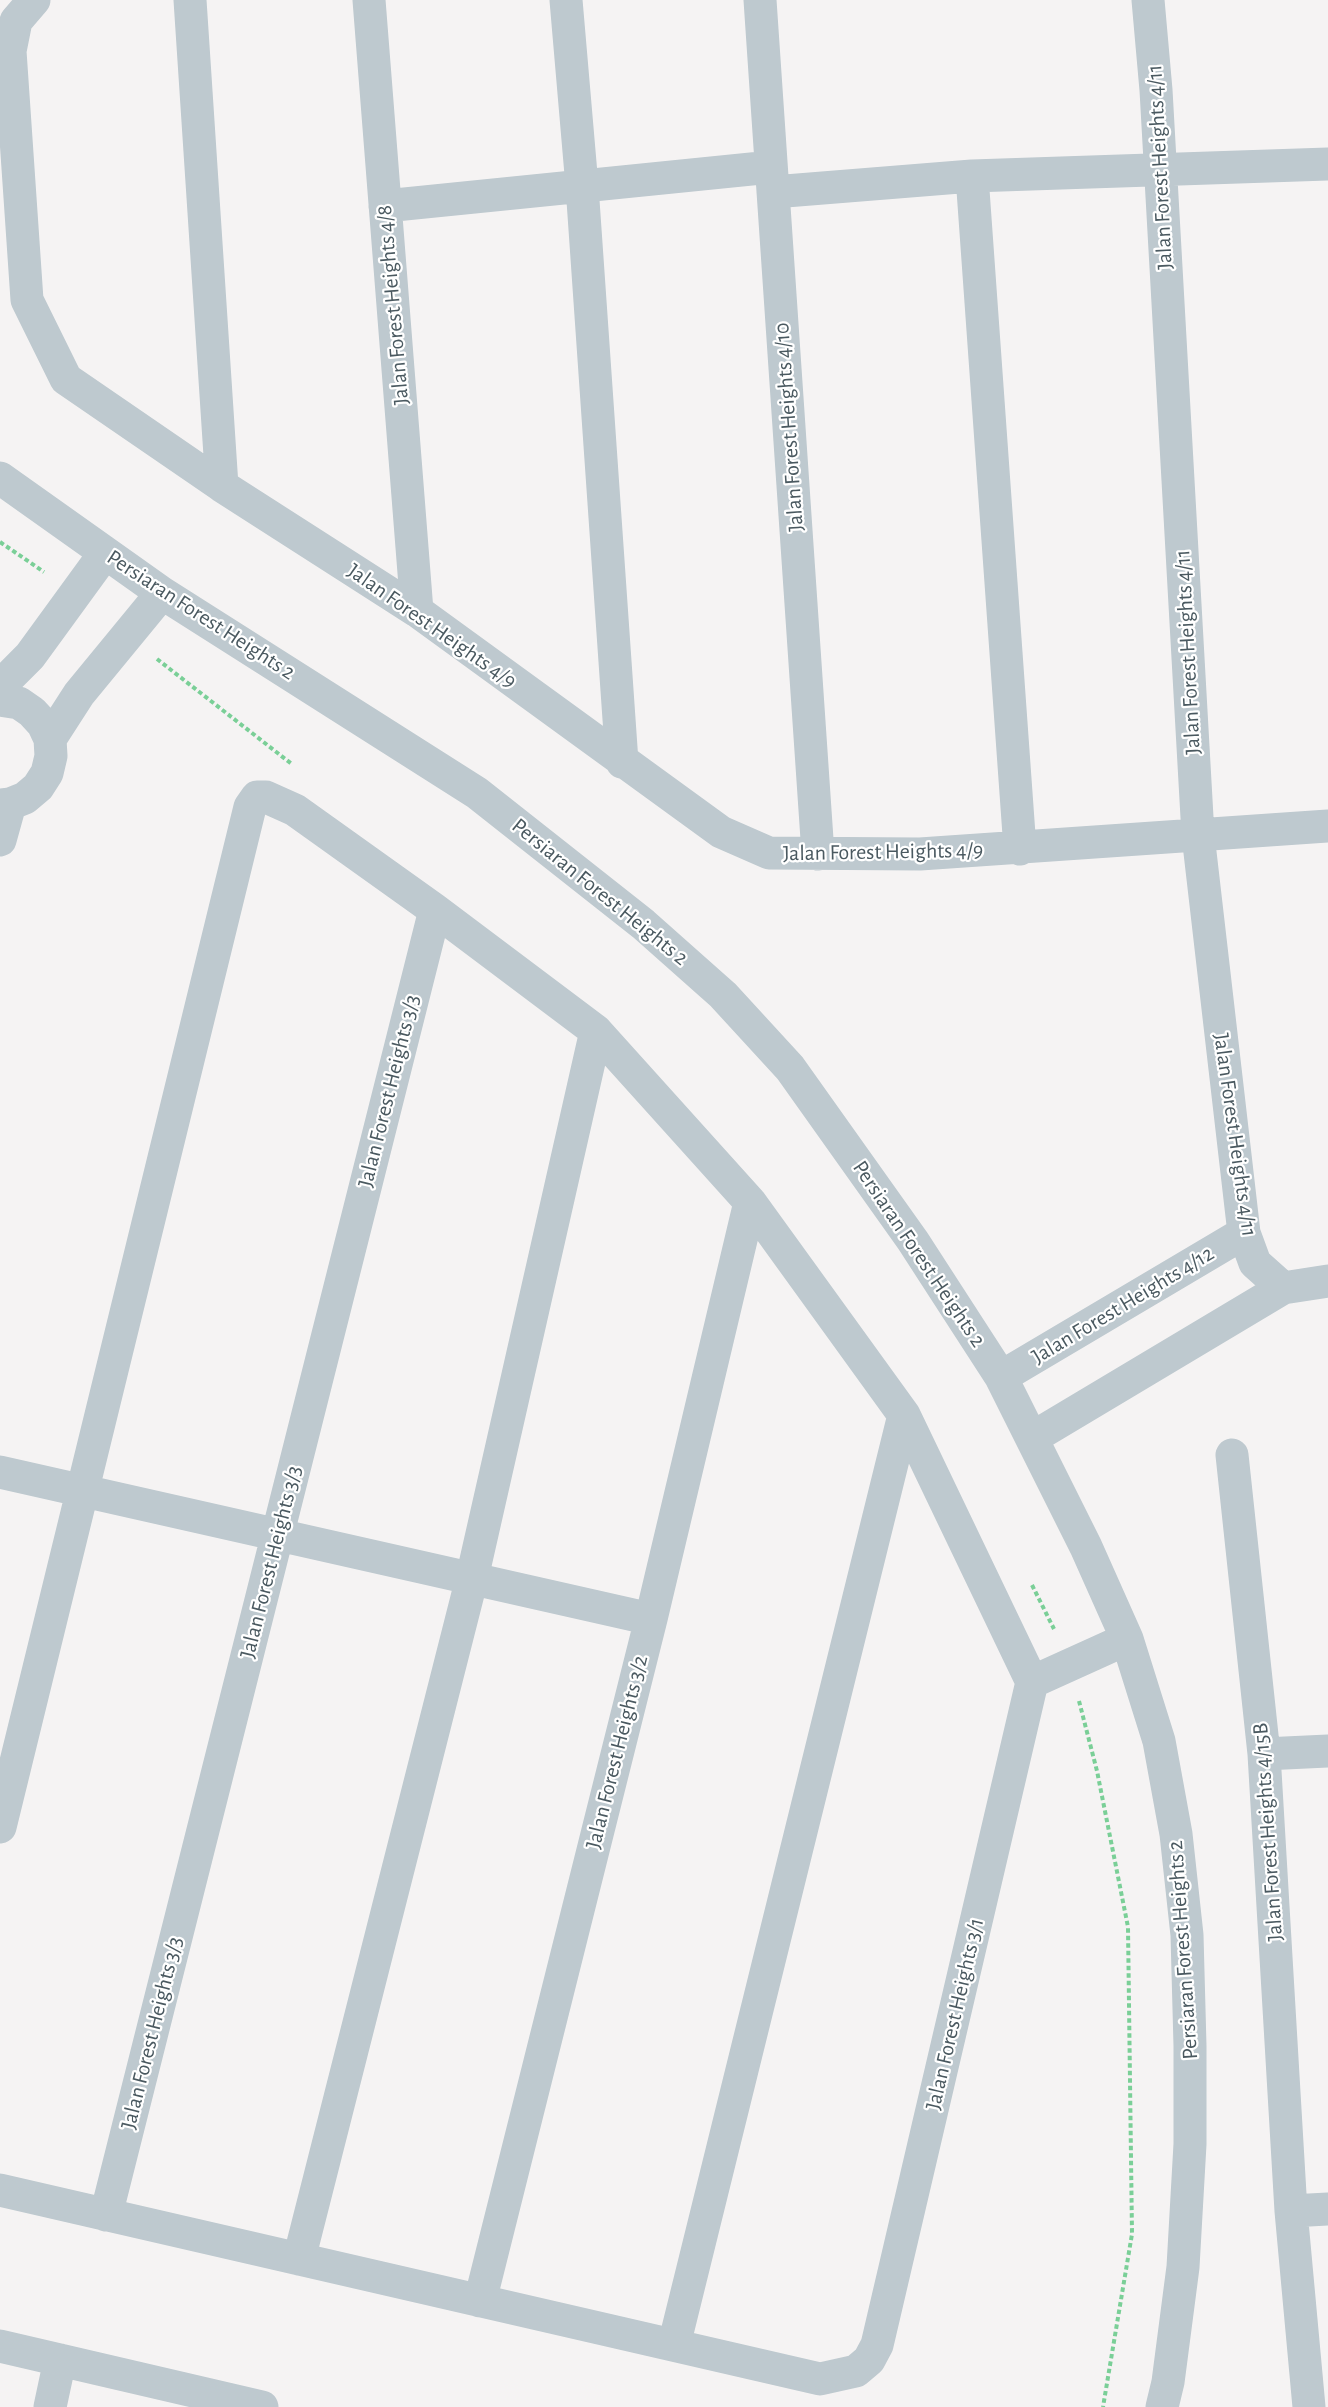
<!DOCTYPE html>
<style>
body{margin:0}
canvas{display:block;background:#f5f3f3}
</style>
<canvas width="1328" height="2407"></canvas>
<script>
const ctx = document.querySelector('canvas').getContext('2d');
ctx.lineJoin = 'round';
const toPath = rows => new Path2D(rows.map(r => 'M' + r).join(''));
function trace(path, color, width, dash) { ctx.strokeStyle = color; ctx.lineWidth = width; ctx.lineCap = dash ? 'butt' : 'round'; ctx.setLineDash(dash || []); ctx.stroke(path); }
function label(font, color, halo, rows, align = 'center') {
  ctx.font = font + ' "Alegreya Sans",sans-serif'; ctx.lineWidth = 4.5; ctx.setLineDash([]); ctx.textBaseline = 'middle'; ctx.strokeStyle = halo; ctx.fillStyle = color; for (const [text, x, y, turn = 0] of rows) {
    ctx.save(); ctx.translate(x, y); ctx.rotate((+turn || 0) * Math.PI / 180); ctx.textAlign = isNaN(turn) ? turn : align; if (halo) ctx.strokeText(text, 0, 0); ctx.fillText(text, 0, 0); ctx.restore();
  }
}
trace(toPath([
 [0,542,44,572],
 [157,659,293,765],
 [1032,1585,1054,1629],
 [1079,1701,1097,1771,1128,1927,1132,2234,1103,2407]
]), '#7acf97', 4, [4.5, 3]);
trace(toPath([
 [34,0,16,21,10,51,27,300,66,379,222,486,417,611,721,832,769,853,920,854,1328,826],
 [190,0,222,486],
 [369,0,417,611],
 [566,0,582,186,622,762],
 [760,0,818,854],
 [1148,0,1156,90,1198,835,1244,1233,1255,1263,1283,1288],
 [972,176,1020,849],
 [773,192,972,176,1328,164],
 [385,206,771,167],
 [0,478,162,593,477,793,643,924,723,995,790,1068,913,1241,1001,1377,1086,1547,1127,1639,1159,1741,1176,1834,1187,1935,1190,2046,1190,2144,1183,2267,1168,2382,1162,2407],
 [0,686,30,656,105,553],
 [0,700,19,703,32,712,43,724,50,739,51,756,47,773,38,787,25,798,10,804,0,805],
 [50,739,79,694,162,593],
 [0,840,10,804],
 [1001,1377,1244,1233],
 [1032,1438,1283,1288,1328,1281],
 [1232,1455,1264,1754,1291,2211,1309,2407],
 [0,1472,651,1619],
 [1032,1682,1127,1639],
 [1264,1754,1328,1751],
 [0,1827,250,807,257,797,266,797,295,810,435,910,596,1031,750,1202,904,1415,1032,1682],
 [0,2190,820,2379,856,2371,869,2360,877,2345,1032,1682],
 [1291,2211,1328,2209],
 [106,2215,435,910],
 [299,2259,472,1578,596,1031],
 [480,2301,651,1619,750,1202],
 [674,2345,904,1415],
 [0,2346,262,2407],
 [50,2407,60,2360]
]), '#bec9cf', 33);
label('22px', '#4a5960', '#fff', [
 ["Jalan Forest Heights 4/11",1160,167,-93],
 ["Jalan Forest Heights 4/8",393,305,-95],
 ["Jalan Forest Heights 4/10",789,427,-94],
 ["Persiaran Forest Heights 2",201,615,33],
 ["Jalan Forest Heights 4/9",432,626,35],
 ["Jalan Forest Heights 4/11",1188,652,-93],
 ["Jalan Forest Heights 4/9",883,852,-1],
 ["Persiaran Forest Heights 2",600,892,39],
 ["Jalan Forest Heights 3/3",389,1091,-76],
 ["Jalan Forest Heights 4/11",1235,1135,82],
 ["Persiaran Forest Heights 2",919,1254,56],
 ["Jalan Forest Heights 4/12",1123,1305,-31],
 ["Jalan Forest Heights 3/3",271,1562,-76],
 ["Jalan Forest Heights 3/2",617,1752,-76],
 ["Jalan Forest Heights 4/15B",1268,1832,-94],
 ["Persiaran Forest Heights 2",1183,1950,-94],
 ["Jalan Forest Heights 3/1",955,2014,-77],
 ["Jalan Forest Heights 3/3",152,2033,-76]
]);
</script>
